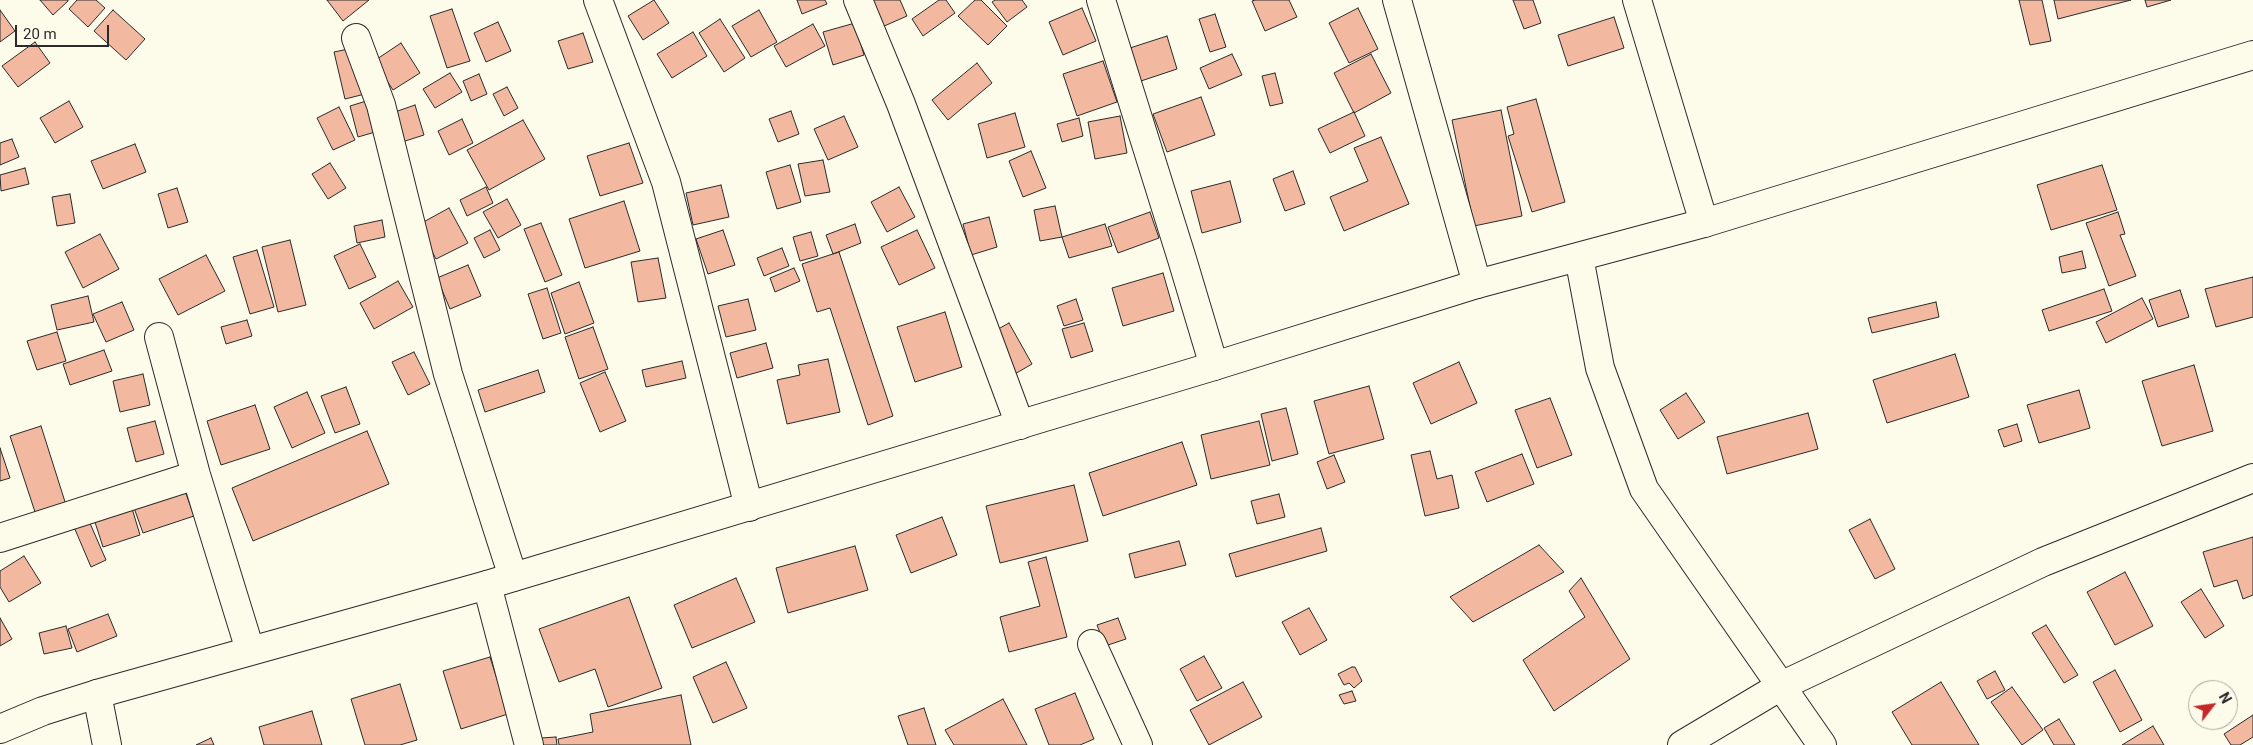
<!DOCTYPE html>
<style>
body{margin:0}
#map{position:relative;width:2253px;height:745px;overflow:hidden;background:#fdfbea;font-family:Roboto,sans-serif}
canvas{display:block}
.north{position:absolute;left:2188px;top:680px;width:50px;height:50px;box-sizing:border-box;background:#fdfbea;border:1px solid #a9a89e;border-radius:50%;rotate:60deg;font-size:14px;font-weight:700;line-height:20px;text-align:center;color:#2b2b2b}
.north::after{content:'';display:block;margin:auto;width:18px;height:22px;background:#c62828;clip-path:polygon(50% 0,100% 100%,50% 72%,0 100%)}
.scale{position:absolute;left:15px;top:25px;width:94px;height:22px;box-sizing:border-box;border:2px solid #2b2b2b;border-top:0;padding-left:6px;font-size:15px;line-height:18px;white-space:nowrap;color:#2b2b2b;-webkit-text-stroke:4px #fdfbea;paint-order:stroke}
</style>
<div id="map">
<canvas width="2253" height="745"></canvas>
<div class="north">N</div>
<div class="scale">20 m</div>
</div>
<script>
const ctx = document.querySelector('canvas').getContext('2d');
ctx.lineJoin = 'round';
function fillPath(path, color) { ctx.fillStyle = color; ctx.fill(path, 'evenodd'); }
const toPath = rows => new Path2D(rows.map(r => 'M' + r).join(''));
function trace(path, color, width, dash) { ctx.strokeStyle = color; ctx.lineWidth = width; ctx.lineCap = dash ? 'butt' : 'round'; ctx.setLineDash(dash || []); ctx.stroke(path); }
const building = toPath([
 [40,0,68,0,68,1,53,15,40,0],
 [77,0,96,0,105,8,88,27,69,9,77,0],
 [327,0,369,0,343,21,327,0],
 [654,0,669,23,643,40,628,16,654,0],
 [797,0,825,0,827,4,802,14,797,0],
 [871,0,900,0,907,16,882,27,871,0],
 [939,0,946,0,955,13,923,36,912,19,939,0],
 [975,0,981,0,1007,26,988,45,958,16,975,0],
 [995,0,1022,0,1027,7,1007,22,992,2,995,0],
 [1255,0,1289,0,1297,17,1265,31,1252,1,1255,0],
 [1513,0,1533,0,1541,23,1524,29,1513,0],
 [2019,0,2042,0,2051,41,2030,45,2019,0],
 [2054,0,2131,0,2058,19,2054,0],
 [2145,0,2171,0,2147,7,2145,0],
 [1082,8,1096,41,1063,55,1049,22,1082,8],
 [1358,8,1378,49,1349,63,1329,23,1358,8],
 [452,9,470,61,447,68,430,16,452,9],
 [0,10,15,31,0,42,0,10],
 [113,10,145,39,126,60,94,31,113,10],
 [759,10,777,42,751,57,732,26,759,10],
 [1215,14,1226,47,1210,52,1199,19,1215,14],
 [1614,17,1624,48,1568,66,1558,35,1614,17],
 [720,19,745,58,724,72,699,33,720,19],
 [498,22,511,51,486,62,474,33,498,22],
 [855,23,864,55,833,65,823,32,855,23],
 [813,24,825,46,786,67,774,46,813,24],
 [693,32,707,56,672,78,657,54,693,32],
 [583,33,593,62,568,69,558,41,583,33],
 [1167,36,1177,69,1141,81,1130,48,1167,36],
 [35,42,50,63,18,87,2,66,35,42],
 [401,43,420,73,393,90,374,61,401,43],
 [358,47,369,93,345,99,334,52,358,47],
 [1232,54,1242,75,1209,89,1200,68,1232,54],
 [1371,54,1391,93,1354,113,1334,73,1371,54],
 [1103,61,1117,102,1077,116,1063,74,1103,61],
 [977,63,992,83,948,120,932,100,977,63],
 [450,73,462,92,435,108,423,89,450,73],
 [1275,73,1283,103,1270,106,1262,76,1275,73],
 [479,74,487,94,471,101,463,81,479,74],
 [507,87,518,108,504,116,493,94,507,87],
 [1201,97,1215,135,1167,152,1153,114,1201,97],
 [373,99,382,130,358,137,350,106,373,99],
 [1536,99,1565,202,1532,212,1508,136,1514,134,1507,107,1536,99],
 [69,101,83,127,55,143,40,118,69,101],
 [415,105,424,135,402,142,392,113,415,105],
 [339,107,355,140,333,150,317,118,339,107],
 [1501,110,1522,216,1474,226,1452,120,1501,110],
 [791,111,799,134,778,142,769,119,791,111],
 [1354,112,1365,136,1330,153,1318,129,1354,112],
 [1015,113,1025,147,987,158,978,124,1015,113],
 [844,116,858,147,828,160,814,129,844,116],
 [1120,116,1127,153,1095,159,1088,122,1120,116],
 [1079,118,1083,136,1062,142,1057,124,1079,118],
 [462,119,473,143,449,155,438,131,462,119],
 [523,120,545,159,489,190,467,150,523,120],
 [1381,137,1409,204,1344,231,1330,197,1368,181,1354,148,1381,137],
 [12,139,19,157,0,165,0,143,12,139],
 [629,143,643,183,600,196,587,156,629,143],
 [135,144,146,172,103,189,91,161,135,144],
 [1031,151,1046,188,1023,197,1009,161,1031,151],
 [823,160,830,192,805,196,798,164,823,160],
 [330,163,346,188,328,199,312,174,330,163],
 [790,165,801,202,777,209,766,172,790,165],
 [2102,165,2117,210,2051,230,2037,185,2102,165],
 [25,168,29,184,1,191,0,175,25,168],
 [1293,171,1305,204,1285,211,1273,179,1293,171],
 [1230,181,1241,222,1202,233,1191,191,1230,181],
 [721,185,729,217,693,225,686,193,721,185],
 [486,187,493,203,467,216,460,200,486,187],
 [899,187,915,217,887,232,871,202,899,187],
 [177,188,188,222,168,228,158,194,177,188],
 [70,194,75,223,57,226,52,197,70,194],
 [507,199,521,225,498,238,483,212,507,199],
 [624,201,640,251,585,268,569,219,624,201],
 [1055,206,1062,237,1040,241,1034,210,1055,206],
 [449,208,468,243,436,259,418,225,449,208],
 [1150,212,1159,238,1118,253,1108,227,1150,212],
 [2118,212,2125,234,2120,235,2136,276,2109,286,2086,223,2118,212],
 [989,217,997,247,971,255,963,224,989,217],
 [382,220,385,237,357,243,354,226,382,220],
 [541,223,562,275,545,282,524,229,541,223],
 [855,224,861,243,833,254,826,235,855,224],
 [1105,224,1112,246,1069,258,1062,237,1105,224],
 [490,230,500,250,484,258,474,238,490,230],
 [723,230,735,265,708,274,696,239,723,230],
 [917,230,935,268,899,285,881,247,917,230],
 [811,232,818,256,800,261,793,237,811,232],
 [100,234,119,269,83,288,65,252,100,234],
 [290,240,306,305,278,312,262,247,290,240],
 [360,244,376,277,349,289,334,256,360,244],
 [782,248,789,266,764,276,757,258,782,248],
 [257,250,274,307,250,314,233,257,257,250],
 [2082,251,2086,268,2062,273,2059,257,2082,251],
 [839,252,893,416,868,425,830,308,817,312,802,264,839,252],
 [206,255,225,291,178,315,159,279,206,255],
 [658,258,666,298,638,302,631,262,658,258],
 [468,265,481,296,450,309,437,278,468,265],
 [794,268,800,281,775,292,770,278,794,268],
 [1163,273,1174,311,1123,326,1112,288,1163,273],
 [2253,277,2253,317,2216,327,2205,289,2253,277],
 [398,281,413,307,374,329,360,303,398,281],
 [579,282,594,323,565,334,551,293,579,282],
 [547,288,561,333,543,339,528,294,547,288],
 [2104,289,2112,311,2049,331,2042,310,2104,289],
 [2180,290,2189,317,2158,327,2149,300,2180,290],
 [88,296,94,322,57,330,51,305,88,296],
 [2142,298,2153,319,2106,343,2096,322,2142,298],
 [748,299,756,330,726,337,718,306,748,299],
 [1076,299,1083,320,1064,326,1057,306,1076,299],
 [122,302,134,330,106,342,93,314,122,302],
 [1936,302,1939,317,1872,333,1868,318,1936,302],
 [945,312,962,367,915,382,897,327,945,312],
 [247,320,252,336,226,344,221,327,247,320],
 [1009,323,1032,364,1013,375,991,333,1009,323],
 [1084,323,1093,351,1071,358,1062,329,1084,323],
 [593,327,608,369,579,379,565,337,593,327],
 [57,332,66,361,37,370,27,341,57,332],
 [766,343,773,368,737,378,730,353,766,343],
 [104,350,112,371,70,385,63,364,104,350],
 [414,352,430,384,408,395,392,362,414,352],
 [1955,354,1969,397,1887,423,1873,380,1955,354],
 [828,359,840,412,787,424,777,380,800,375,798,365,828,359],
 [682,361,686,378,646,387,642,370,682,361],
 [1459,362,1477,403,1431,424,1413,383,1459,362],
 [2194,365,2213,431,2162,446,2142,381,2194,365],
 [538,370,545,392,485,412,478,390,538,370],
 [605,372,626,421,600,432,580,383,605,372],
 [143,374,150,405,120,412,113,381,143,374],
 [1369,386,1384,439,1329,454,1314,401,1369,386],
 [346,387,360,424,335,433,321,396,346,387],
 [2079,390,2090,428,2039,443,2027,405,2079,390],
 [307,392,325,433,292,448,274,407,307,392],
 [1686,393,1705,422,1678,439,1660,410,1686,393],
 [1550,398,1572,455,1537,468,1515,410,1550,398],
 [255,405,270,449,221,465,207,421,255,405],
 [1286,408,1298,454,1272,461,1261,414,1286,408],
 [1808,413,1818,449,1727,474,1717,437,1808,413],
 [155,421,164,454,136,462,127,428,155,421],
 [1259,421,1270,465,1211,479,1201,435,1259,421],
 [2017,424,2022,441,2004,447,1998,430,2017,424],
 [41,426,66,505,36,515,10,436,41,426],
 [367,431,389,484,253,541,232,488,367,431],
 [1182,442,1197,485,1103,516,1089,473,1182,442],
 [0,448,10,478,0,481,0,448],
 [1430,451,1437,479,1452,475,1459,508,1425,516,1411,455,1430,451],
 [1522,454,1534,484,1487,502,1475,472,1522,454],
 [1334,455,1345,482,1327,489,1317,462,1334,455],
 [1074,485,1088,541,1000,563,986,506,1074,485],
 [184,488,194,516,143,533,133,505,184,488],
 [1279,494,1285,517,1257,524,1251,501,1279,494],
 [131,505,140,535,103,547,93,516,131,505],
 [942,517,957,555,911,573,896,535,942,517],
 [1870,519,1895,569,1875,579,1849,530,1870,519],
 [89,521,106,560,91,567,74,527,89,521],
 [1321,528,1327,551,1236,577,1229,554,1321,528],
 [2253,537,2253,595,2243,599,2237,580,2214,587,2203,552,2253,537],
 [1179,541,1186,565,1135,578,1129,554,1179,541],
 [1539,545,1564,572,1473,622,1450,597,1539,545],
 [855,546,868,590,788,613,776,568,855,546],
 [24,556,41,583,9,602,0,587,0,571,24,556],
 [1046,557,1067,637,1009,652,1000,617,1040,606,1028,562,1046,557],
 [2125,572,2153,626,2115,645,2087,592,2125,572],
 [736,578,755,622,692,648,674,605,736,578],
 [1581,578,1630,659,1554,711,1523,660,1585,617,1569,591,1581,578],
 [2201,589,2224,626,2205,638,2181,602,2201,589],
 [629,597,662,688,608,707,595,669,559,682,539,629,629,597],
 [1309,608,1327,640,1300,655,1282,622,1309,608],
 [108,614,117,636,77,652,68,629,108,614],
 [0,618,12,639,0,646,0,618],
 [1118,618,1126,639,1105,646,1097,625,1118,618],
 [2046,625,2078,675,2064,683,2032,633,2046,625],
 [66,626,72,648,44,654,39,633,66,626],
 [1204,656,1222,688,1197,701,1180,669,1204,656],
 [490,657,508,714,461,729,443,671,490,657],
 [726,662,747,708,713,723,693,677,726,662],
 [1352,667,1355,667,1362,681,1354,688,1349,683,1344,685,1338,674,1352,667],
 [2115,670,2142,720,2120,732,2093,682,2115,670],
 [1995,671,2005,690,1987,699,1977,681,1995,671],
 [1243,682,1262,717,1209,745,1190,710,1243,682],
 [1941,682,1979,745,1912,745,1892,712,1941,682],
 [400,684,417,740,400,745,365,745,351,699,400,684],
 [2012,687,2043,730,2022,745,1991,702,2012,687],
 [1352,691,1356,701,1344,704,1339,695,1352,691],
 [1075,693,1094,739,1080,745,1049,745,1035,709,1075,693],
 [681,695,691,745,559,745,558,739,593,732,590,714,681,695],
 [1003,699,1027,745,954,745,945,730,1003,699],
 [924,708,936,745,908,745,898,716,924,708],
 [312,711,322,745,264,745,259,727,312,711],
 [2253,715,2253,737,2240,745,2231,745,2224,734,2253,715],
 [2059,719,2075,745,2054,745,2044,728,2059,719],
 [2153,726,2164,745,2122,745,2153,726],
 [556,737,557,745,541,745,541,738,556,737],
 [211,738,214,745,196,745,211,738]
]);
fillPath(building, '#f2b8a0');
trace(building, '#2b2b2b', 1);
const street = toPath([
 [598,0,666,182,749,507],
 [858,0,901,104,1020,425],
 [1101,0,1182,259,1214,366],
 [1397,0,1477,284],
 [1637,0,1704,223],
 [356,38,381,105,448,374,513,577],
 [159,337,196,475,250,650],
 [0,538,196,475],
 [487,585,529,745],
 [1092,644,1138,745],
 [97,694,107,745],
 [1682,745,1781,686,2043,562,2253,478]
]);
const secondary = toPath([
 [1579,257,1600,368,1644,489,1822,745],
 [0,729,43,711,97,694,487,585,1214,366,1477,284,1704,223,2253,55]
]);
trace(street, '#2b2b2b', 30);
trace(secondary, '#2b2b2b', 30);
trace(street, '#fdfbea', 28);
trace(secondary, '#fdfbea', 28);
</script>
